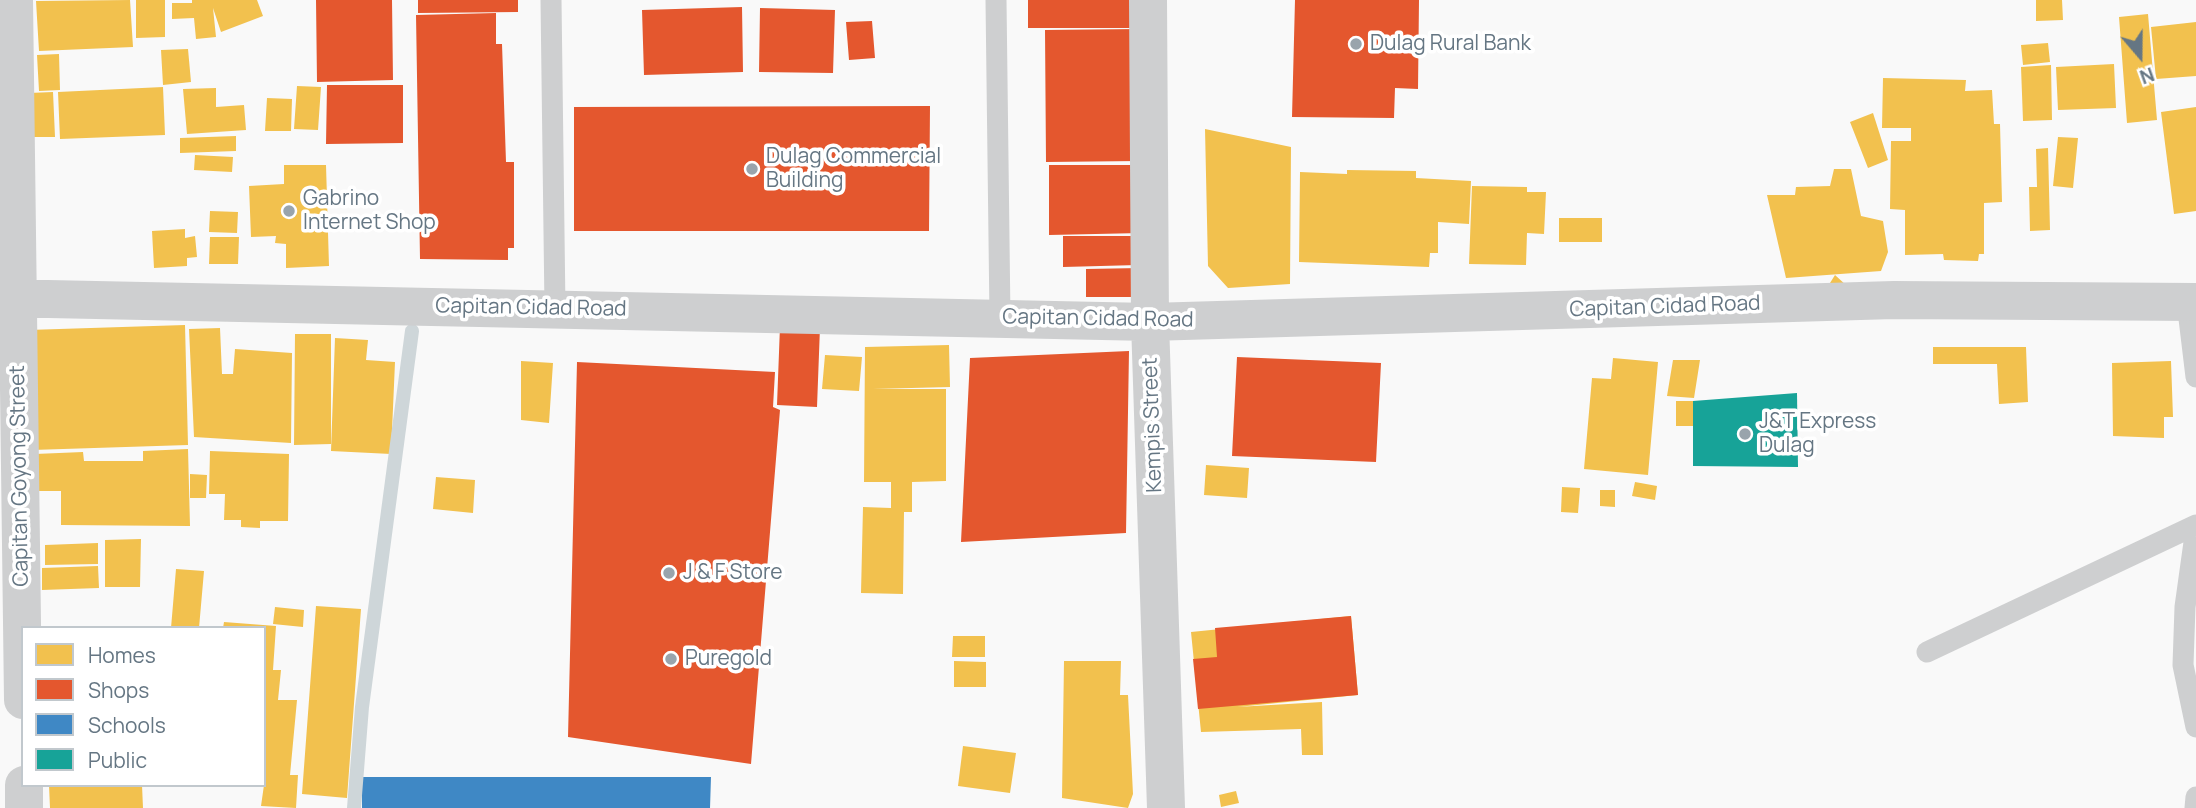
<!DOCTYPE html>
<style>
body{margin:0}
#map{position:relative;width:2196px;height:808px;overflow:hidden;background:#f9f9f9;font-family:Manrope,sans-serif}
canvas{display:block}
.legend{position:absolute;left:21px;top:626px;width:245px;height:161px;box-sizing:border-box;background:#fff;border:2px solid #c1c8cd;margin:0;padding:9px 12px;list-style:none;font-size:21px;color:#657683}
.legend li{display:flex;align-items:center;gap:14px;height:35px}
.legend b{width:35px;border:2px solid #c1c8cd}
.north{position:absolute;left:2105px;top:21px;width:70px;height:70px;-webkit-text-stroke:5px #fff;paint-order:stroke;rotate:160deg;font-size:19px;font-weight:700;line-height:28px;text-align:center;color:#657683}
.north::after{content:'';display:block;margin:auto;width:24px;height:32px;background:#657683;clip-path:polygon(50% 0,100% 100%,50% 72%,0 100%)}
</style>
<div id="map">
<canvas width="2196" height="808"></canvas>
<ul class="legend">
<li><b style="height:19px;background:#f2c14e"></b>Homes</li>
<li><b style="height:19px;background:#e4572e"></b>Shops</li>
<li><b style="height:19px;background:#3f88c5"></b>Schools</li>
<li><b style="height:19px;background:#17a398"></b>Public</li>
</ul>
<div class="north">N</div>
</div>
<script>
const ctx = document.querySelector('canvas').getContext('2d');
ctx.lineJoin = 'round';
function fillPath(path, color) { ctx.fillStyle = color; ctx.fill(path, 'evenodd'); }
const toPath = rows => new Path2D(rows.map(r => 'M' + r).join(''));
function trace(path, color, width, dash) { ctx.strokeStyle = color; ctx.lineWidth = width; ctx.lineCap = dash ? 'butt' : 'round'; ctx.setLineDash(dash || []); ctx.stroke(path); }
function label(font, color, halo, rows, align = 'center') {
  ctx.font = font + ' Manrope,sans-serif'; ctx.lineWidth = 7; ctx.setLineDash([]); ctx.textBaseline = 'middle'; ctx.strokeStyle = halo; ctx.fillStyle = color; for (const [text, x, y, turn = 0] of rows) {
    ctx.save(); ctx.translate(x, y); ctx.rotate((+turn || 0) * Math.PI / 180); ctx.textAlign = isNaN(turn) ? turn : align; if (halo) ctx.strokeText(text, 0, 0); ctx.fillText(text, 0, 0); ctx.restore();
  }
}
fillPath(toPath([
 [130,0,133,47,39,51,36,1],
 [136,0,165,0,165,37,136,38],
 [192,0,257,0,263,16,221,32,213,8,216,37,196,39,194,18,172,19,172,3,192,3],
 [2036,0,2062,0,2063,20,2036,21],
 [2148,14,2157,120,2127,123,2119,17],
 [2196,22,2196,76,2156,79,2151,27],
 [2048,43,2050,62,2023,65,2021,45],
 [188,49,191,82,163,85,161,50],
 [59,54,60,90,39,91,37,55],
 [2114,64,2116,108,2058,110,2056,67],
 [2051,65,2052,120,2023,121,2021,67],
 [1883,78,1966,80,1965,91,1992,90,1994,124,2000,124,2002,202,1984,203,1984,254,1979,254,1978,261,1944,260,1943,254,1905,255,1905,210,1890,209,1891,141,1911,141,1911,128,1882,128],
 [297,86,321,87,318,130,294,129],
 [163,87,165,135,60,139,58,92],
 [216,88,216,107,244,105,246,130,187,134,183,89],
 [53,92,55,137,31,137,29,93],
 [267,98,292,99,291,131,265,131],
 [2196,107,2196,211,2174,214,2161,112],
 [1873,113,1888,160,1868,168,1850,122],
 [1205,129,1291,147,1290,284,1228,288,1208,266],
 [236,136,236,151,180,153,180,138],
 [2058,137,2078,138,2073,188,2053,186],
 [2048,148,2050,230,2030,231,2029,187,2037,187,2036,149],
 [195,155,233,157,232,172,194,170],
 [284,165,326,165,329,266,286,268,286,244,275,243,276,236,251,237,249,186,284,184],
 [1834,169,1851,169,1861,216,1883,221,1888,252,1881,271,1786,278,1767,195,1795,195,1796,187,1830,186],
 [1347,170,1416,171,1416,178,1471,181,1469,224,1438,222,1438,253,1430,253,1429,267,1299,262,1300,172,1347,174],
 [1472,186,1527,187,1527,192,1546,192,1544,234,1527,233,1526,265,1469,264],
 [210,211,238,212,237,233,209,232],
 [1559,218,1602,218,1602,242,1559,242],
 [185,229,185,238,195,236,197,257,187,258,187,266,154,268,152,231],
 [210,237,239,237,238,264,209,264],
 [1835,275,1847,286,1841,292,1830,283],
 [185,325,188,445,32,450,28,330],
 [220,328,222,374,233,374,235,349,292,353,291,443,194,437,189,329],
 [295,334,331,334,331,444,294,445],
 [335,338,368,340,366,360,395,362,391,454,331,451],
 [949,345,950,387,873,389,946,389,946,481,912,482,912,512,904,512,903,594,861,593,863,507,891,508,891,482,864,482,865,347],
 [1933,347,2026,347,2028,402,1999,404,1997,364,1933,364],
 [825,355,862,357,859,391,822,389],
 [1613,358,1658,362,1648,475,1584,469,1592,378,1611,379],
 [1673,360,1700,360,1694,398,1667,396],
 [521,361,553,363,549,423,521,420],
 [2171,361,2173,417,2164,417,2164,438,2113,436,2112,363],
 [1676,401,1693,401,1693,426,1676,426],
 [188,449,190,526,61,525,61,491,37,491,35,454,83,452,84,461,143,461,143,451],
 [210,451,289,454,288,521,260,521,260,528,241,527,241,520,224,520,225,494,209,494],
 [1206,465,1249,468,1247,498,1204,495],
 [190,474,207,475,206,498,190,498],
 [436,477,475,480,473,513,433,509],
 [1635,482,1657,486,1655,500,1632,496],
 [1562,487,1580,488,1578,513,1561,512],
 [1600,490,1615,490,1615,507,1600,506],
 [141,539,140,587,105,587,105,540],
 [98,543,98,564,45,565,45,545],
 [98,566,99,588,42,590,42,568],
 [176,569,204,571,199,628,171,628],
 [316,606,361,609,347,798,302,794],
 [275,607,304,610,303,627,273,624],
 [1351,616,1358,695,1237,707,1322,702,1323,755,1302,755,1301,729,1201,732,1191,632],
 [224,622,276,626,273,670,281,670,278,700,297,700,290,775,298,775,296,808,261,806,264,785,264,628,223,628],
 [953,636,985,636,985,657,952,657],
 [954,661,986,662,986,687,954,687],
 [1064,661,1121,661,1120,695,1128,695,1133,794,1128,808,1062,798],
 [963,746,1016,753,1010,793,958,786],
 [49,785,142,785,143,808,50,808],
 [1236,791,1239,803,1221,807,1219,795]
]), '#f2c14e');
fillPath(toPath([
 [316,0,392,0,393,80,317,82],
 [418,0,518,0,518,12,418,13],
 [1028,0,1141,0,1141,28,1028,28],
 [1295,0,1419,0,1418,89,1395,88,1394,118,1292,117],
 [742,7,743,72,644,75,642,10],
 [760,8,835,10,833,73,759,72],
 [496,13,496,44,502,44,506,162,514,162,514,248,508,248,508,260,420,259,416,15],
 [872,21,875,58,849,60,846,22],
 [1139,29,1139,161,1046,162,1045,30],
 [327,85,403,85,403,143,326,144],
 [930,106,929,231,574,231,574,107],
 [1049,165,1142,165,1142,233,1049,235],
 [1063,236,1138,236,1138,265,1063,267],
 [1140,268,1141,297,1086,297,1086,269],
 [780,326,820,327,817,407,777,405],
 [1129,351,1126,533,961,542,970,358],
 [1237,357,1381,363,1376,462,1232,456],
 [577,362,775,372,773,407,780,410,751,764,568,737],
 [1351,616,1358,695,1198,709,1193,659,1217,657,1215,628]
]), '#e4572e');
fillPath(toPath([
 [362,777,711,777,710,808,362,808]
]), '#3f88c5');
fillPath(toPath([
 [1797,393,1798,467,1693,466,1693,401]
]), '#17a398');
trace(toPath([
 [354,808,362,707,412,331]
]), '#ced6d9', 14);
trace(toPath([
 [551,0,555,309],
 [996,0,1000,318],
 [2187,302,2196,377],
 [2196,528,2185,607,2183,665,2196,727],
 [1927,652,2196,525],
 [2195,808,2196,797]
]), '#cecfd0', 21);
trace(toPath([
 [14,0,23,700],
 [1148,0,1150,322,1166,808],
 [0,298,1150,322,1894,300,2196,302],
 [24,785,24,808]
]), '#cecfd0', 38);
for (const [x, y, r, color] of [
 [1356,44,7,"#99a4ac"],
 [752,169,7,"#99a4ac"],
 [289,211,7,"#99a4ac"],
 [1745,434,7,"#99a4ac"],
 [669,573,7,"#99a4ac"],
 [671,659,7,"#99a4ac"]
]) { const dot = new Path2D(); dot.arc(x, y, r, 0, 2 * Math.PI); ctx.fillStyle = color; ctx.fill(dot); trace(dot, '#fff', 2.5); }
label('21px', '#657683', '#fff', [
 ["Dulag Rural Bank",1370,44],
 ["Dulag Commercial",766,157],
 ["Building",766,181],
 ["Gabrino",303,199],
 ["Internet Shop",303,223],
 ["J&T Express",1759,422],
 ["Dulag",1759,446],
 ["J & F Store",683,573],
 ["Puregold",685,659]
], 'left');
label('21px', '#657683', '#fff', [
 ["Capitan Cidad Road",1665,307,-2],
 ["Capitan Cidad Road",531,308,1],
 ["Capitan Cidad Road",1098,319,1],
 ["Kempis Street",1153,425,-92],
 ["Capitan Goyong Street",20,476,-91]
]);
</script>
